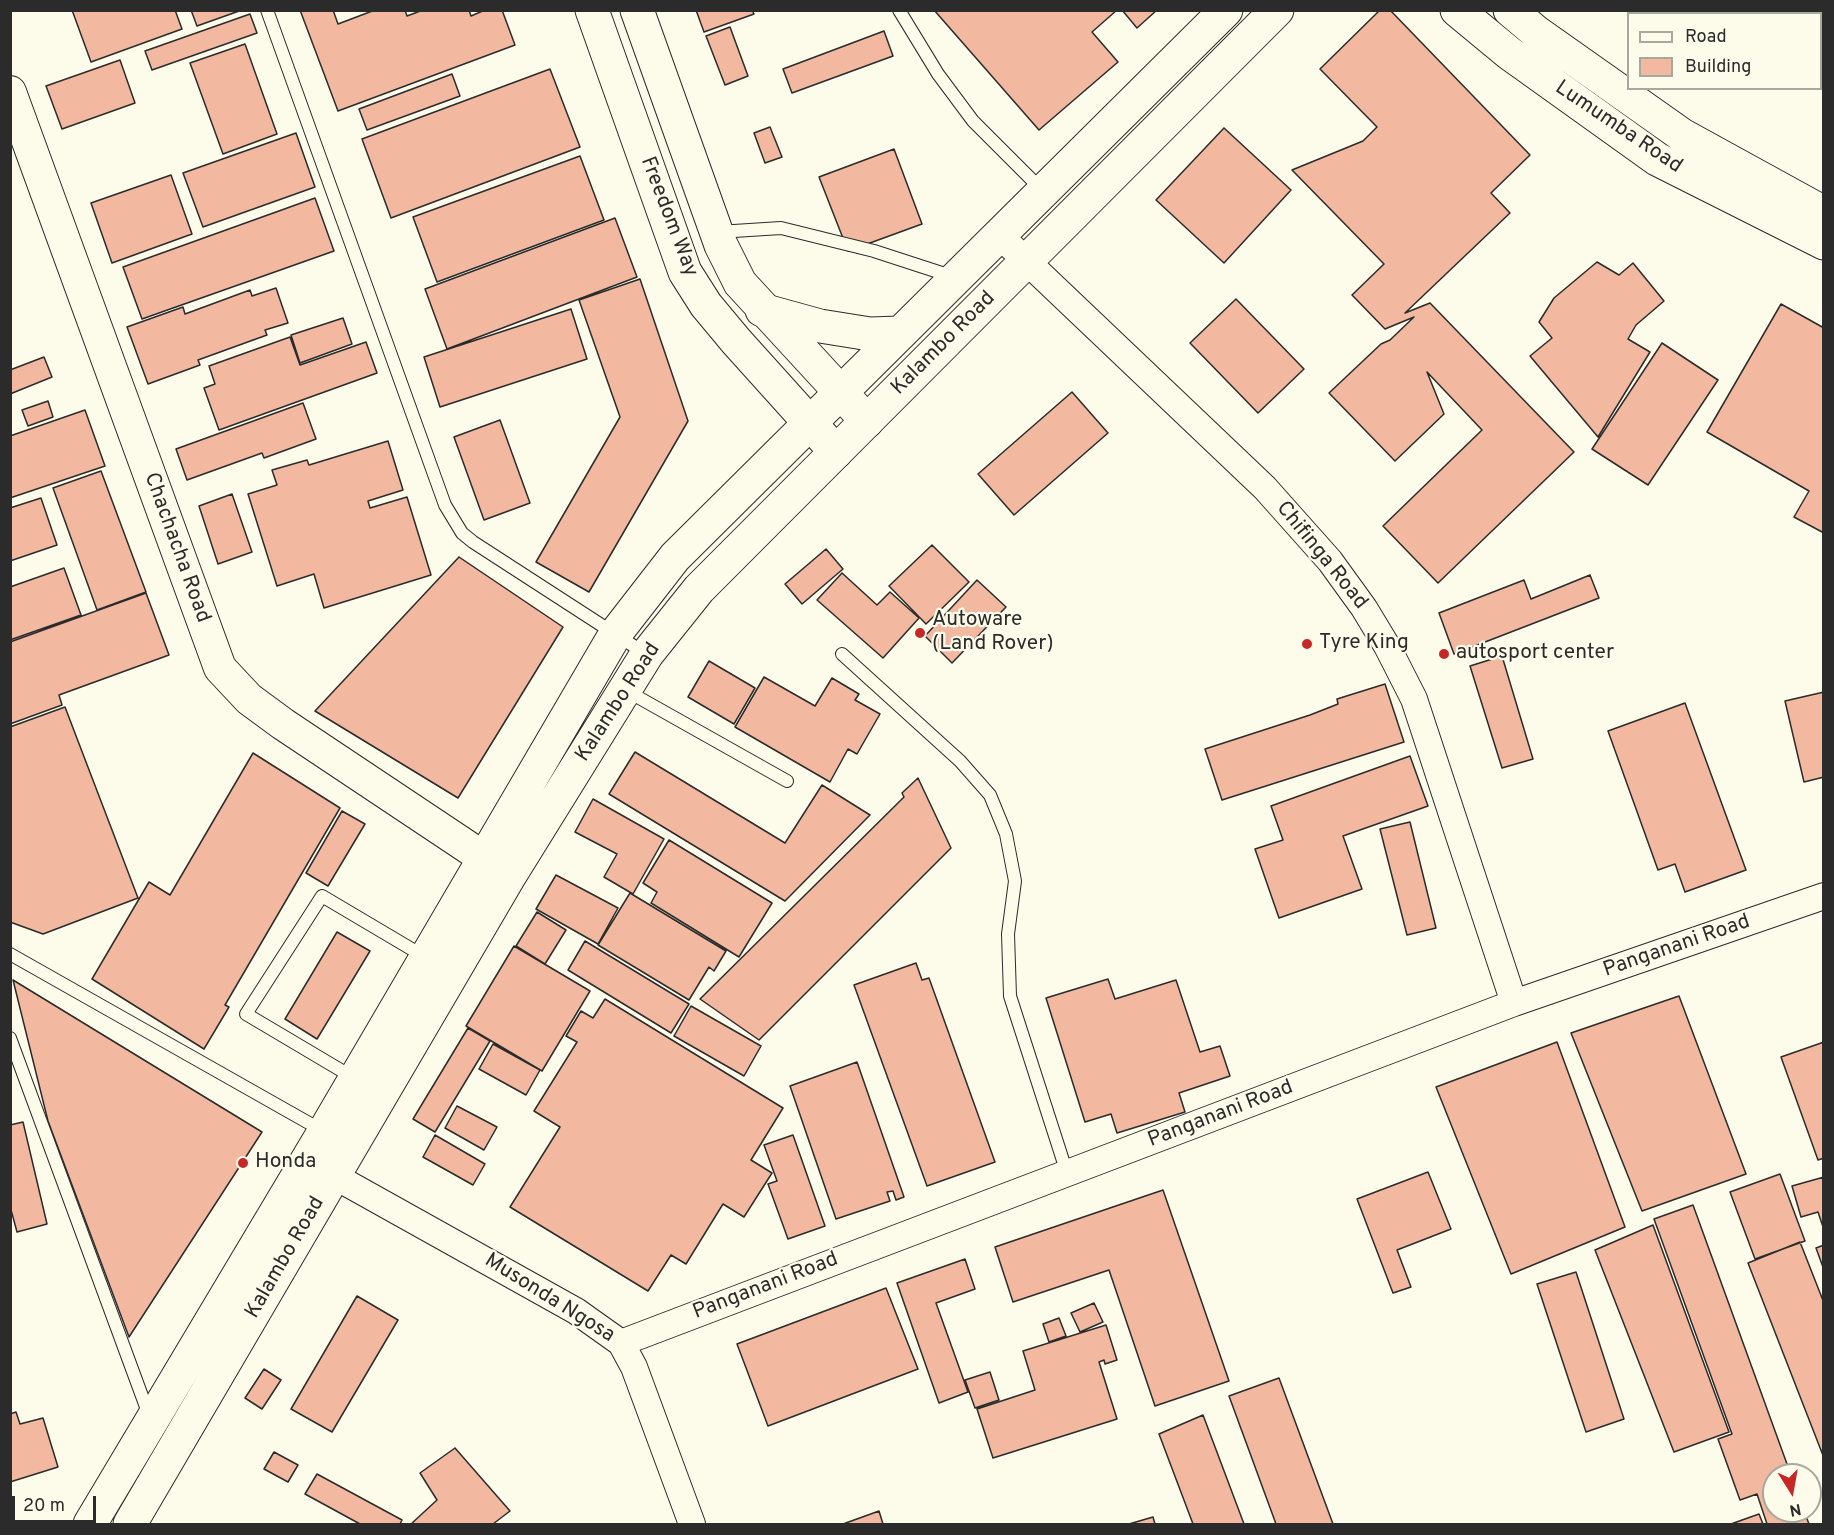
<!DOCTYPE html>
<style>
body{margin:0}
#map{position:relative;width:1834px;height:1535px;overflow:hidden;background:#fdfbea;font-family:Overpass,sans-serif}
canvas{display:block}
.frame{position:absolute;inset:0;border:12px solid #2b2b2b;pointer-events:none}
.legend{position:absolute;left:1627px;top:12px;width:195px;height:78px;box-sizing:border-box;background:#fdfbea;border:2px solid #a9a89e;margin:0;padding:8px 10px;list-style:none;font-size:18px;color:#2b2b2b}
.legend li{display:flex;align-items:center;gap:12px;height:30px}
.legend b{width:30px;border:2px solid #a9a89e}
.north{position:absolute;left:1762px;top:1463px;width:60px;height:60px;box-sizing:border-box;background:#fdfbea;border:2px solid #a9a89e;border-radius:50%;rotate:169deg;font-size:16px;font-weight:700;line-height:24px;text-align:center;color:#2b2b2b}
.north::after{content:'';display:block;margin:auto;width:21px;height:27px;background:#c62828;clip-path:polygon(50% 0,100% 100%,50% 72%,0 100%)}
.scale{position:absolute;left:12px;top:1496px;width:84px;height:27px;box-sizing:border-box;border:3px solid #2b2b2b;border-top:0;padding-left:8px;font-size:18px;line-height:21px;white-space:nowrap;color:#2b2b2b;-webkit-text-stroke:4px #fdfbea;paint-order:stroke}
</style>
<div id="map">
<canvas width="1834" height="1535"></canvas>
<div class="frame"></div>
<ul class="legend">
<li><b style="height:8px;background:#fdfbea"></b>Road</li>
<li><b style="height:16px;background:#f2b8a0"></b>Building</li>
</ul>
<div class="north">N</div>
<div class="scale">20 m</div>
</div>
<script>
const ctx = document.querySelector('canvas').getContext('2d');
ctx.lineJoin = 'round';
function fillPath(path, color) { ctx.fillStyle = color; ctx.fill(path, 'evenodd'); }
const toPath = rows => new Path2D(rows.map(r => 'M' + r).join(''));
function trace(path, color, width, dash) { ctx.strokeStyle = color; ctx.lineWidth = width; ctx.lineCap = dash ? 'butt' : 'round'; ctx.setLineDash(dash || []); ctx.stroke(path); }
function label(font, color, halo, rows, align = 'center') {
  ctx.font = font + ' Overpass,sans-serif'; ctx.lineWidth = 4.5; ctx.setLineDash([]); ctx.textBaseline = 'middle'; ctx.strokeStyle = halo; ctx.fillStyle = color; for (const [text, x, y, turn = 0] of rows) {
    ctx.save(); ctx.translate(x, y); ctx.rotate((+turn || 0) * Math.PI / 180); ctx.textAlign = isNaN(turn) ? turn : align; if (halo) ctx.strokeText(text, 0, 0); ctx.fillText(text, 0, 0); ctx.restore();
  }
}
const building = toPath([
 [72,10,175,10,182,29,91,62,72,10],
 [191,10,242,10,197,26,191,10],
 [300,10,333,10,338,24,375,10,405,10,407,16,423,10,469,10,471,16,485,10,502,10,515,45,338,111,300,10],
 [696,10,752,10,754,14,704,32,696,10],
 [934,10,1117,10,1092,32,1118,62,1039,130,934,10],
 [1122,10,1157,10,1137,28,1122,10],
 [1380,10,1390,10,1530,155,1491,193,1510,213,1405,313,1430,303,1574,452,1438,583,1383,526,1482,430,1427,372,1444,414,1395,461,1329,393,1381,344,1390,340,1414,317,1385,329,1352,295,1384,264,1292,170,1363,141,1377,127,1320,69,1380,10],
 [1663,10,1744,10,1741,14,1667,14,1663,10],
 [1781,10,1824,10,1824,76,1820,74,1820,14,1779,14,1781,10],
 [250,14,257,33,152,70,145,51,250,14],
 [730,27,748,76,725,85,706,36,730,27],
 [884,31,893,56,792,93,783,69,884,31],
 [245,44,277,134,223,154,190,63,245,44],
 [120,60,135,103,62,129,46,86,120,60],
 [550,69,580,147,391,218,362,139,550,69],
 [452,74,460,96,367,130,359,109,452,74],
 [770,127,782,157,765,163,754,133,770,127],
 [1224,128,1291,190,1224,263,1156,200,1224,128],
 [296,133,315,187,203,227,183,173,296,133],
 [894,149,922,224,848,251,819,177,894,149],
 [580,156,604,220,437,282,413,217,580,156],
 [171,175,192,234,112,263,91,203,171,175],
 [315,198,334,251,142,319,123,267,315,198],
 [615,218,637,277,447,349,425,289,615,218],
 [1597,262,1619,275,1633,263,1664,301,1636,325,1628,339,1650,352,1598,437,1530,356,1552,338,1539,322,1554,298,1597,262],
 [640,279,688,421,589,592,536,562,620,417,579,300,640,279],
 [276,288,288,323,265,330,267,335,198,360,200,365,148,384,127,327,183,307,185,314,250,290,252,296,276,288],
 [1236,299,1304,369,1258,413,1190,343,1236,299],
 [1781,304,1824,328,1824,533,1794,517,1809,491,1707,432,1781,304],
 [571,309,587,359,440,407,424,357,571,309],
 [343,318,352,344,300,363,291,335,343,318],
 [290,337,300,365,366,342,377,373,219,430,204,388,215,384,209,366,290,337],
 [1662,343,1718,380,1648,485,1592,449,1662,343],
 [44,357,52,377,10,394,10,370,44,357],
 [1072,392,1108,433,1014,515,978,474,1072,392],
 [48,401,53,417,28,426,22,410,48,401],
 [303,403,316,439,264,458,262,453,187,480,176,449,303,403],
 [85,410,105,466,10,498,10,436,85,410],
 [500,420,530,503,484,520,454,437,500,420],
 [388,441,403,490,368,501,370,508,407,497,431,575,324,608,314,574,277,586,248,494,277,485,272,470,307,460,309,465,388,441],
 [101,471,146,592,97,610,53,488,101,471],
 [232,494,252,552,218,564,199,506,232,494],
 [41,498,57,545,10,561,10,508,41,498],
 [932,545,969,582,926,624,889,586,932,545],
 [826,549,843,569,802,604,785,584,826,549],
 [459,557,563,627,458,798,315,711,459,557],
 [64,568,81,615,10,640,10,587,64,568],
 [842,573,877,605,890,592,919,618,883,658,817,600,842,573],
 [1590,575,1599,598,1454,654,1439,613,1524,580,1531,599,1590,575],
 [977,580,1006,607,952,663,925,636,977,580],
 [146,593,169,655,59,695,62,705,10,724,10,642,146,593],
 [1502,656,1533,759,1502,768,1470,666,1502,656],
 [709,661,755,688,734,724,688,697,709,661],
 [764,677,815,706,832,678,859,694,855,700,880,714,857,754,848,749,830,782,735,727,764,677],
 [1385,684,1404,742,1222,800,1205,749,1310,715,1338,704,1337,699,1385,684],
 [1824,692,1824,777,1804,782,1785,701,1824,692],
 [1685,703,1746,870,1685,892,1675,864,1658,870,1608,731,1685,703],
 [65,707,138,898,43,934,10,922,10,727,65,707],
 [635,752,785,843,822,785,870,815,785,901,609,794,635,752],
 [253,753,340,808,225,1005,229,1007,204,1049,92,979,149,882,170,895,253,753],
 [1410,756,1428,806,1343,836,1362,889,1279,918,1255,849,1283,840,1271,806,1410,756],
 [918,778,951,848,759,1040,700,999,904,797,902,793,918,778],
 [593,799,664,839,633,894,604,877,617,854,575,832,593,799],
 [342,811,365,824,328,886,306,873,342,811],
 [1410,822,1436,928,1407,935,1380,829,1410,822],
 [669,840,772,903,739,957,651,903,657,892,643,883,669,840],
 [556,875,618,908,598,944,536,909,556,875],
 [630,893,726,951,714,971,709,967,689,1000,598,945,630,893],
 [537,912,566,930,545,964,516,946,537,912],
 [337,932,370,951,317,1039,285,1019,337,932],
 [585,941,689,1004,671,1033,568,970,585,941],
 [514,946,590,991,542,1071,466,1026,514,946],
 [916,963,922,980,929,978,995,1162,927,1186,854,985,916,963],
 [1108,979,1115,999,1176,980,1200,1052,1220,1046,1230,1076,1179,1093,1185,1112,1117,1133,1111,1114,1085,1122,1046,998,1108,979],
 [13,980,262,1132,129,1337,48,1121,13,980],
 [1679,996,1746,1174,1642,1211,1571,1033,1679,996],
 [605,999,783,1108,751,1160,772,1173,744,1217,723,1204,686,1264,671,1255,648,1291,510,1207,560,1127,534,1111,577,1042,566,1036,581,1011,593,1018,605,999],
 [691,1006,761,1046,744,1076,674,1036,691,1006],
 [468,1028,490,1041,435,1132,413,1119,468,1028],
 [1557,1042,1625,1227,1511,1274,1436,1087,1557,1042],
 [1824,1042,1824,1158,1818,1160,1781,1057,1824,1042],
 [493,1044,540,1070,526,1095,479,1069,493,1044],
 [857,1062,904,1197,896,1200,893,1191,887,1192,890,1201,836,1219,790,1086,857,1062],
 [457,1106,497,1127,484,1150,445,1128,457,1106],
 [23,1122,47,1224,17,1232,10,1206,10,1125,23,1122],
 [435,1135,485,1164,473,1185,423,1157,435,1135],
 [793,1135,825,1226,788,1239,768,1184,777,1181,764,1145,793,1135],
 [1428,1172,1451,1229,1397,1250,1411,1287,1393,1293,1357,1199,1428,1172],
 [1780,1174,1805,1241,1755,1259,1730,1192,1780,1174],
 [1824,1177,1824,1230,1818,1212,1801,1217,1792,1186,1824,1177],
 [1163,1190,1229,1381,1155,1406,1109,1270,1013,1302,995,1247,1163,1190],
 [1693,1205,1791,1475,1774,1475,1774,1511,1804,1511,1809,1524,1767,1524,1757,1494,1740,1500,1718,1439,1732,1434,1654,1219,1693,1205],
 [1653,1225,1729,1432,1674,1452,1595,1250,1653,1225],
 [1800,1242,1824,1303,1824,1458,1748,1263,1800,1242],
 [1824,1245,1824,1270,1816,1248,1824,1245],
 [965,1259,975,1289,936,1303,968,1392,939,1403,897,1283,965,1259],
 [1576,1272,1624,1419,1586,1432,1537,1284,1576,1272],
 [886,1288,918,1369,768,1426,737,1344,886,1288],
 [357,1296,398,1320,332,1432,291,1409,357,1296],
 [1094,1303,1103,1322,1080,1332,1071,1313,1094,1303],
 [1059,1318,1066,1336,1049,1342,1043,1324,1059,1318],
 [1106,1325,1117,1360,1105,1364,1104,1360,1099,1362,1117,1419,993,1458,977,1409,1035,1390,1023,1351,1106,1325],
 [264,1369,281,1380,262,1409,245,1398,264,1369],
 [990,1372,999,1400,975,1408,965,1380,990,1372],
 [1279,1378,1333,1524,1276,1524,1229,1396,1279,1378],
 [16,1412,20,1424,43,1418,58,1467,10,1482,10,1414,16,1412],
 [1203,1415,1244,1524,1193,1524,1159,1434,1203,1415],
 [455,1448,510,1511,493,1524,411,1524,437,1500,420,1473,455,1448],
 [274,1452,298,1465,288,1482,264,1469,274,1452],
 [317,1474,402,1520,400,1524,360,1524,305,1494,317,1474],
 [879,1511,883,1524,843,1524,879,1511],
 [1759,1514,1763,1524,1731,1524,1759,1514],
 [1153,1517,1155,1524,1129,1524,1153,1517]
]);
fillPath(building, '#f2b8a0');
trace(building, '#2b2b2b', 1.5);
const service = toPath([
 [267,10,445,505,462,533,473,542,646,654],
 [899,10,938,74,973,121,1043,191],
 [718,232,781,228,874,251,954,277],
 [842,654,960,761,990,795,1006,834,1015,881,1008,934,1010,996,1067,1173],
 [627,691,787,781],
 [10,954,323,1131],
 [10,1038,149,1415],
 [354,1078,246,1014,322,896,425,957]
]);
const minor = toPath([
 [999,235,1265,488,1330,561,1364,608,1387,646,1414,699,1514,1003],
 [318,1167,576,1311,621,1343,634,1367,692,1524],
 [621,1343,1514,1003,1824,896]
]);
const tertiary = toPath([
 [10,92,220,668,249,699,283,724,505,872]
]);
const secondary = toPath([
 [592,10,685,272,706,305,736,341,836,452],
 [637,10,721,245,740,283,867,421]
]);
const primary = toPath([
 [1457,10,1509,53,1657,159,1824,243],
 [1510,10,1536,32,1682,135,1824,213],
 [762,310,820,326,870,334,900,333],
 [90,1524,324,1132,616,633,675,557,1226,10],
 [130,1524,510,875,647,654,699,589,1277,10]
]);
trace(service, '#2b2b2b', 14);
trace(minor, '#2b2b2b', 28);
trace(tertiary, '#2b2b2b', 34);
trace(secondary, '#2b2b2b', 35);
trace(primary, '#2b2b2b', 35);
trace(service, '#fdfbea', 12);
trace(minor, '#fdfbea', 26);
trace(tertiary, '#fdfbea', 32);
trace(secondary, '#fdfbea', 33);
trace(primary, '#fdfbea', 33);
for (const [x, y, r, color] of [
 [920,633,6,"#c62828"],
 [1307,644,6,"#c62828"],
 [1444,654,6,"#c62828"],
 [243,1163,6,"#c62828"]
]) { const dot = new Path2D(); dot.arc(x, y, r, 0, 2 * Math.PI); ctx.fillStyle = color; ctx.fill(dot); trace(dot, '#fdfbea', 2); }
label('21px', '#2b2b2b', '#fdfbea', [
 ["Lumumba Road",1618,128,34],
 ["Freedom Way",668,217,69],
 ["Kalambo Road",944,344,-45],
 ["Chachacha Road",176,548,70],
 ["Chifinga Road",1321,556,51],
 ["Kalambo Road",619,703,-57],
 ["Panganani Road",1677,947,-19],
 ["Panganani Road",1221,1115,-21],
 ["Kalambo Road",286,1258,-60],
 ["Panganani Road",766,1287,-21],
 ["Musonda Ngosa",549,1299,32]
]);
label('21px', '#2b2b2b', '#fdfbea', [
 ["Autoware",932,621],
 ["(Land Rover)",932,645],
 ["Tyre King",1319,644],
 ["autosport center",1456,654],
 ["Honda",255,1163]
], 'left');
</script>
